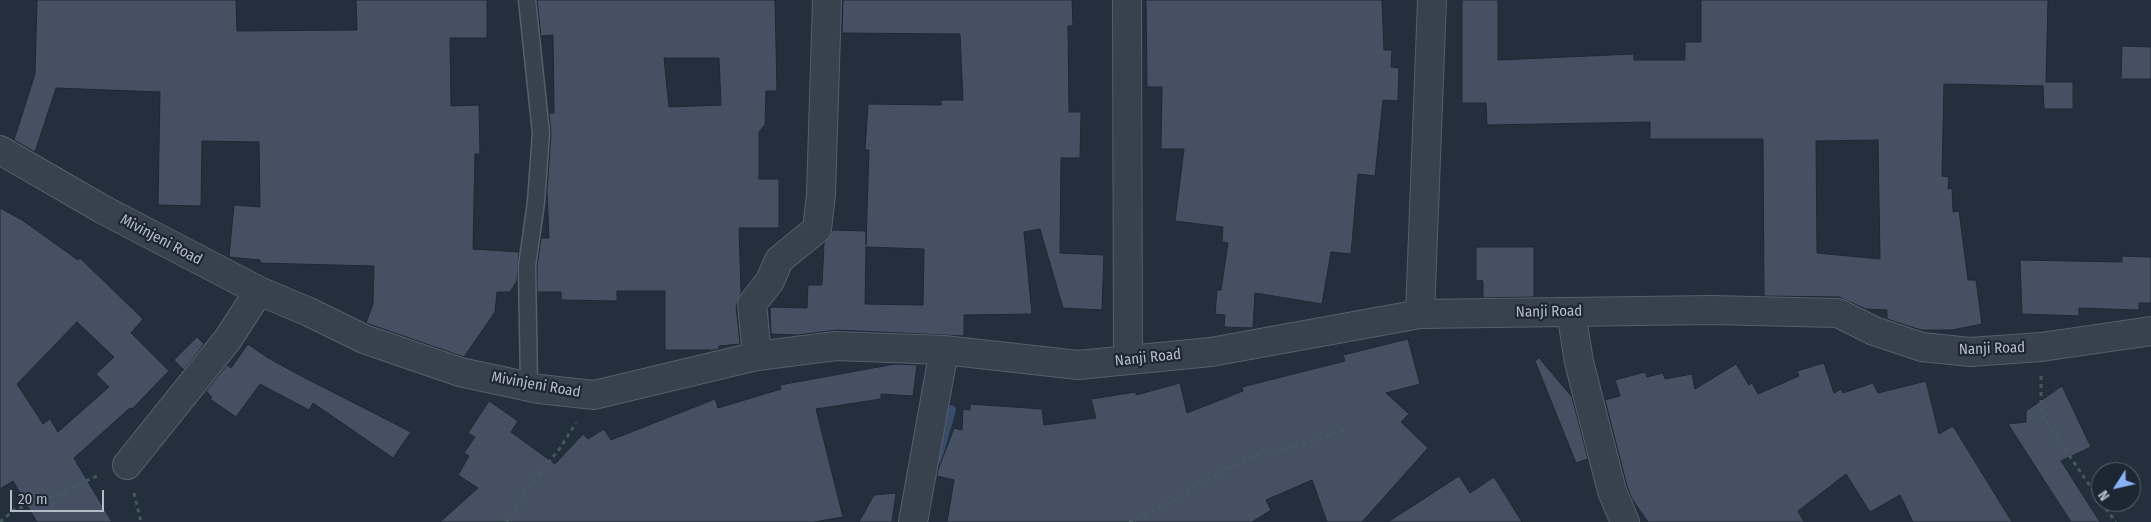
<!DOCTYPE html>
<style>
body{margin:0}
#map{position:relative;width:2151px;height:522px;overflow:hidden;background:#242f3e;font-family:"Fira Sans Condensed",sans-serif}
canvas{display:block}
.north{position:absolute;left:2091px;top:462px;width:50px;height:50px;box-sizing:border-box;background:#1d2633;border:1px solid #59626f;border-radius:50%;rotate:235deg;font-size:14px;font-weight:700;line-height:20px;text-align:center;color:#b4bcc9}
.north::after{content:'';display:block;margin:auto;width:18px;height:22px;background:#8ab4f8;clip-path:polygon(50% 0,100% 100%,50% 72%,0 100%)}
.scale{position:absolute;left:10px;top:490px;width:94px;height:22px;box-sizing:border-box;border:2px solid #b4bcc9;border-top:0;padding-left:6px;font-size:15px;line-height:18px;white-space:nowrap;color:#b4bcc9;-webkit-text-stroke:4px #1d2633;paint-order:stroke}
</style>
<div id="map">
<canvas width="2151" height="522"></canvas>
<div class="north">N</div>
<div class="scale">20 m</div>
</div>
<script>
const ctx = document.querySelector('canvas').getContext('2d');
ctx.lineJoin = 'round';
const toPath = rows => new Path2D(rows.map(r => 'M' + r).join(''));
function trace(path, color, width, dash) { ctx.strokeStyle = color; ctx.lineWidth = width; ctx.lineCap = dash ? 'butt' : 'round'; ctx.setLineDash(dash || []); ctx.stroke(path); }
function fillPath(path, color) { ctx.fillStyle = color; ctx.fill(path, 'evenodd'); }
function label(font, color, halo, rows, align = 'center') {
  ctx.font = font + ' "Fira Sans Condensed",sans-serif'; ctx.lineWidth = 4.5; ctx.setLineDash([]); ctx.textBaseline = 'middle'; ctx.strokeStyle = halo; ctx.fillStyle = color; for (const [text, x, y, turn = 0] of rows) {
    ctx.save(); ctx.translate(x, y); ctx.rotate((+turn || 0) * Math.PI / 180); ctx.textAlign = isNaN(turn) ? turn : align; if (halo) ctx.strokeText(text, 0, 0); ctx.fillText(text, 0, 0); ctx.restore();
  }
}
trace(toPath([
 [937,459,951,410]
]), '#394c67', 10);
const building = toPath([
 [37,0,236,0,237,31,357,30,356,0,487,0,487,38,450,38,451,106,479,105,480,154,475,154,473,249,519,252,517,281,510,292,497,292,495,312,464,357,366,323,373,304,374,266,260,263,260,260,229,257,234,205,260,207,259,142,202,141,201,206,158,205,160,92,56,88,35,152,14,140,35,74,37,0],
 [537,0,775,0,777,91,766,91,765,125,759,132,759,179,779,179,779,228,739,228,741,293,736,306,740,344,719,346,719,349,715,350,665,350,665,291,617,291,617,301,561,300,561,292,537,292,537,267,541,238,549,238,547,191,551,134,549,113,554,113,553,35,541,36,537,0],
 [664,58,719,58,721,105,669,107,664,58],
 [843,0,1072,0,1073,26,1068,26,1069,112,1081,112,1080,158,1061,158,1060,253,1104,255,1102,310,1063,308,1040,229,1024,232,1032,314,964,315,964,336,837,330,798,335,771,334,770,307,807,308,808,285,822,285,824,243,833,230,866,231,866,245,869,150,865,150,868,104,941,105,941,100,963,100,960,34,842,33,843,0],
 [866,247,924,249,923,305,865,304,866,247],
 [1146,0,1382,0,1384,50,1392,50,1391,67,1399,68,1398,101,1383,100,1375,176,1358,174,1351,254,1331,252,1322,304,1255,293,1253,328,1224,327,1225,315,1215,314,1217,290,1221,290,1228,243,1222,242,1223,227,1175,221,1184,149,1161,149,1162,87,1147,87,1146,0],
 [1462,0,1498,0,1498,60,1634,54,1634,60,1685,60,1685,42,1701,42,1701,0,2048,0,2046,82,2073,82,2073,109,2044,109,2043,86,1944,84,1942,176,1949,177,1948,189,1952,188,1953,212,1959,211,1968,280,1976,280,1982,324,1952,330,1921,330,1887,319,1887,310,1866,309,1839,297,1764,296,1763,139,1650,139,1650,122,1487,125,1486,103,1462,103,1462,0],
 [1878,140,1880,259,1817,253,1816,141,1878,140],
 [2122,46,2151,47,2151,79,2121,79,2122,46],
 [0,208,22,220,78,260,80,258,143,319,131,333,169,371,132,409,130,408,74,458,112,522,37,522,13,481,0,489,0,208],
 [77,322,114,357,96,374,109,387,58,432,50,419,43,424,17,384,77,322],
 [1476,247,1534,247,1534,297,1483,298,1483,281,1476,280,1476,247],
 [2122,256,2151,257,2151,303,2139,303,2139,310,2079,308,2079,316,2022,314,2020,260,2122,262,2122,256],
 [197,337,204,344,184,370,174,360,197,337],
 [1408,339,1420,384,1386,393,1409,414,1401,422,1428,448,1362,522,1327,522,1312,480,1266,500,1271,510,1252,522,947,522,954,480,937,476,938,470,954,428,962,430,963,409,970,410,970,404,1042,409,1044,425,1096,418,1091,399,1136,392,1136,395,1180,383,1187,413,1243,391,1242,387,1345,361,1343,355,1408,339],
 [248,344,268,358,305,378,411,432,393,458,313,403,309,410,260,384,236,417,210,399,212,397,206,391,227,365,231,368,248,344],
 [1539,358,1572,397,1588,459,1576,463,1535,361,1539,358],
 [1824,363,1834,393,1841,389,1843,393,1873,383,1878,393,1926,381,1939,434,1953,426,2012,522,1913,522,1900,495,1870,512,1846,474,1798,511,1804,522,1648,522,1632,499,1627,486,1605,400,1620,396,1615,380,1645,372,1647,377,1663,373,1665,379,1692,374,1695,389,1736,364,1749,385,1752,383,1758,394,1799,376,1797,371,1824,363],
 [895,364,917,365,913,396,881,394,881,399,816,409,843,517,814,522,440,522,478,488,458,475,469,456,464,453,475,437,468,433,489,401,518,421,511,432,555,464,583,434,588,439,604,429,611,440,715,399,718,408,781,389,780,385,895,364],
 [2062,386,2091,447,2061,461,2100,522,2071,522,2008,424,2026,422,2026,411,2062,386],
 [1459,476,1470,493,1494,477,1522,522,1388,522,1459,476],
 [896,493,892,522,859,522,874,495,896,493]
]);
fillPath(building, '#455162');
trace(building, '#1f2835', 1);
const lane = toPath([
 [527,0,541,133,536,202,527,266,529,386]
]);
const street = toPath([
 [1127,0,1128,360],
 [0,150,102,209,259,291,309,312,364,339,460,372,539,389,594,395,757,356,836,346,944,350,1078,365,1211,352,1420,314,1711,310,1838,313,1874,331,1922,347,1970,352,2041,347,2151,331],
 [1571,312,1579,362,1612,491,1625,522],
 [1420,314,1432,0],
 [757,356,752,304,770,281,779,260,817,229,821,195,827,0],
 [127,465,228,339,259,291],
 [913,522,944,350]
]);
trace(lane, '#565f6c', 19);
trace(street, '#565f6c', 30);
trace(toPath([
 [2041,376,2041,414,2101,502],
 [134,493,141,522],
 [2101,502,2116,522],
 [0,522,14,510,52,497,99,475],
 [507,522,526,491,560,448,576,423],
 [1129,522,1177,499,1195,486,1255,455,1307,443,1349,428]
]), '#44595c', 3, [4, 4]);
trace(lane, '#38414e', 16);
trace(street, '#38414e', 28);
label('15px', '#b4bcc9', '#1d2633', [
 ["Mivinjeni Road",161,240,28],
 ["Nanji Road",1549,312,-1],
 ["Nanji Road",1992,349,-2],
 ["Nanji Road",1148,358,-6],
 ["Mivinjeni Road",536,385,10]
]);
</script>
